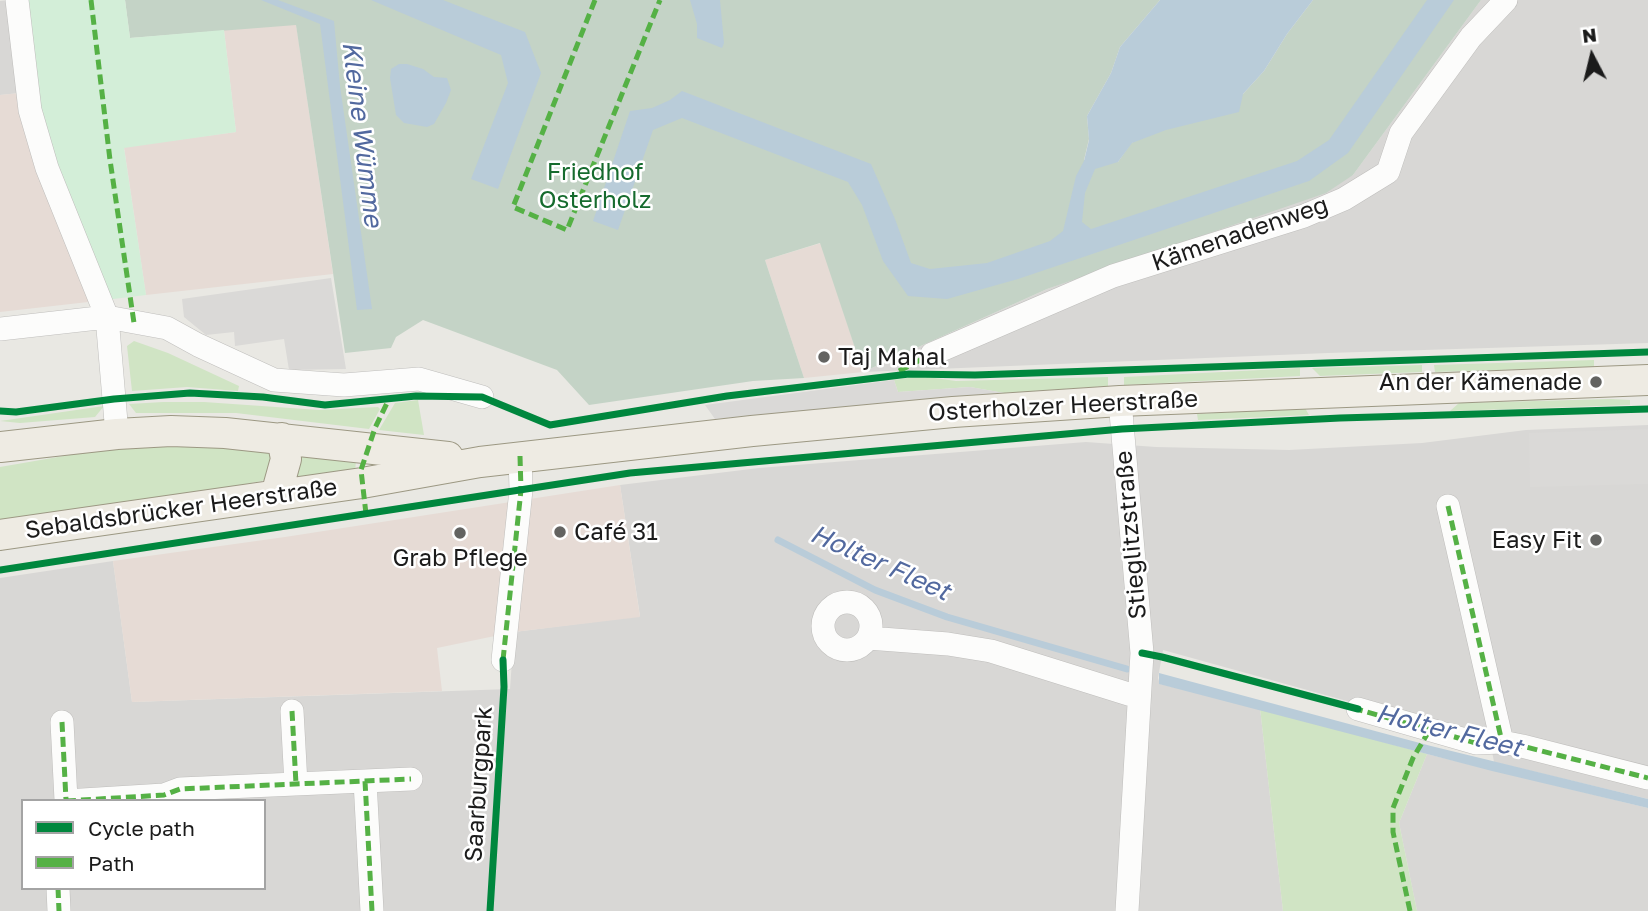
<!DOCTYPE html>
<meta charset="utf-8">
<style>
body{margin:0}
#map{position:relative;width:1648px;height:911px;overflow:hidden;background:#e9e8e3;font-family:"Golos Text",sans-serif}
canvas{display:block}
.legend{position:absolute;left:21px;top:799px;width:245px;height:91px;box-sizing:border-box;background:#fff;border:2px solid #a4a4a4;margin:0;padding:9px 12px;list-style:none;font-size:21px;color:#1b1b1b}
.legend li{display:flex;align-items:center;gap:14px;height:35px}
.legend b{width:35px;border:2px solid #a4a4a4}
.north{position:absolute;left:1557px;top:21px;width:70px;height:70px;-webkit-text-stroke:5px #fff;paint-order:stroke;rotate:353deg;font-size:19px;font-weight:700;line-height:28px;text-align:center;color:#1b1b1b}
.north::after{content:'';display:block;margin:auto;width:24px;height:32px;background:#1b1b1b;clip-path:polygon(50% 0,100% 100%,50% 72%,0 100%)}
</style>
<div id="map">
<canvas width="1648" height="911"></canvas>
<ul class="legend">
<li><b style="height:9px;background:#00873e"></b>Cycle path</li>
<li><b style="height:9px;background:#55b145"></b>Path</li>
</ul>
<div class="north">N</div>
</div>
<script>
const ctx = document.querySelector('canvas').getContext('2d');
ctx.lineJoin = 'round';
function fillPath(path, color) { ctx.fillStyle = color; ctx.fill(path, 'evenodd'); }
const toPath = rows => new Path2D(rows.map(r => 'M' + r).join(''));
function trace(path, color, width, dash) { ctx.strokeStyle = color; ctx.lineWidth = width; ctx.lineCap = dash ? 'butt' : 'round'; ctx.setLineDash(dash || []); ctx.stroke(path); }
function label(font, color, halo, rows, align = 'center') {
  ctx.font = font + ' "Golos Text",sans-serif'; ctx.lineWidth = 5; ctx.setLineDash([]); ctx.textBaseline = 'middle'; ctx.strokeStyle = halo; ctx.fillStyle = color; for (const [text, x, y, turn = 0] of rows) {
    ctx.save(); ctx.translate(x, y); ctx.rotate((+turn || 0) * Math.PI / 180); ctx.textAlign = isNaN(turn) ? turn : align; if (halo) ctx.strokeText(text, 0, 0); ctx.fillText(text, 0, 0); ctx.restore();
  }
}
fillPath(toPath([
 [10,0,20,93,0,95,0,1],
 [1481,0,1648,0,1648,343,1328,353,863,372,1047,289,1353,175],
 [1648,425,1648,799,1494,762,1489,735,1466,734,1163,650,1158,678,1160,684,1260,708,1283,911,0,911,0,578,113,561,132,702,510,689,514,632,640,616,620,485,759,468,1086,442,1156,447,1289,450,1422,443,1526,430],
 [23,801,264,801,264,888,23,888],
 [1427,754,1648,808,1648,911,1417,911,1399,823]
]), '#d8d7d5');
fillPath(toPath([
 [296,24,333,274,146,295,124,147,236,132,224,30],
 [20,93,97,301,0,312,0,95],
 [821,243,863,372,804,378,765,260],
 [620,485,640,617,514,632,437,648,442,691,132,702,113,561,285,537]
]), '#e6dbd5');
fillPath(toPath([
 [134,341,168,353,239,386,238,391,187,387,132,391,127,346],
 [1594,360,1594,367,1435,372,1434,365],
 [1422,365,1422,372,1320,376,1312,368],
 [1300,368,1300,376,1124,385,1124,377],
 [920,376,956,381,1108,377,1108,386,1004,393,970,387,898,392,894,380],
 [1611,399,1630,400,1630,405,1450,411,1459,403],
 [418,400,424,435,379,430,395,403],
 [163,402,204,402,319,410,378,407,380,409,369,429,236,413,136,413,129,404],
 [104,406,95,417,20,423,0,421],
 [1305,408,1309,415,1198,420,1197,414],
 [188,443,268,449,275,456,274,474,262,481,241,485,0,522,0,467,110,448],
 [296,452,356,460,355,473,292,481],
 [1260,708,1427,754,1399,823,1417,911,1283,911]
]), '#d0e4c4');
fillPath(toPath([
 [125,0,1160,0,1120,47,1111,73,1087,116,1089,139,1084,160,1118,162,1131,143,1243,94,1264,71,1287,34,1313,0,1481,0,1353,175,1326,193,1047,289,863,372,820,243,765,260,804,378,753,381,589,405,557,370,423,320,396,337,391,348,345,353,296,25,130,38]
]), '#c4d3c6');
fillPath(toPath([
 [10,0,125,0,130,38,224,30,236,132,124,148,146,295,97,301,39,159]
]), '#d3eed8');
fillPath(toPath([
 [331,278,346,369,289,370,284,339,235,346,234,332,206,335,184,317,182,299],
 [894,380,898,392,970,387,1004,393,715,419,705,405],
 [1648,429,1648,484,1530,487,1529,433]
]), '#dad9d7');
fillPath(toPath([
 [261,0,278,0,334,21,340,86,372,309,357,310,320,24],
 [371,0,443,0,525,32,541,73,498,189,471,179,508,83,501,55],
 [690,0,720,0,724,43,722,48,697,38,697,24],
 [1160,0,1313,0,1287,34,1264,71,1243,94,1239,112,1166,130,1132,143,1118,162,1095,169,1085,193,1082,222,1091,229,1297,161,1329,140,1427,0,1454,0,1348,153,1309,181,1018,279,947,299,908,296,883,261,862,205,848,182,682,118,653,130,618,230,593,221,630,111,652,108,670,100,682,91,871,164,895,219,911,263,930,269,987,263,1050,241,1063,231,1076,176,1084,161,1089,140,1087,116,1111,73,1120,47],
 [399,64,407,64,423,69,434,77,447,78,451,90,446,103,434,124,427,127,404,123,396,115,390,78,391,69],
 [1159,673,1431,746,1648,799,1648,808,1492,771,1159,684]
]), '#b9ccd9');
trace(toPath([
 [778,540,875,590,947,617,1127,669]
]), '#b9ccd9', 7);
const minor = toPath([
 [17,0,30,110,47,168,107,317,117,434],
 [0,329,107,317,167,328,198,345,274,380,344,385,419,379,482,397],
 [932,354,1113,276,1304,216,1344,199,1388,172,1401,133,1471,37,1506,0],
 [1120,401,1142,653,1127,911],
 [1448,506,1502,742],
 '823 626a24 24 0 1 1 48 0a24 24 0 1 1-48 0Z',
 [868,638,948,644,991,651,1138,697],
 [503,660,521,490,520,456],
 [1358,709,1476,743,1502,742,1522,746,1648,778],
 [292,711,296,784],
 [62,722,66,800],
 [365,781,372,911],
 [66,801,164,795,180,789,411,779],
 [58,888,59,911]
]);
const major = toPath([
 [0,447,117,434,171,431,225,433,448,457],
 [276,495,286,459,282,438],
 [0,535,362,483,480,462,752,431,953,412,1120,401,1648,380]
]);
trace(minor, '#bfbebc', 24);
trace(major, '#9c9883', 32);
trace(minor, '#fcfcfb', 23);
trace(major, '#eeebe3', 30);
trace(toPath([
 [91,0,110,160,134,323],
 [595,0,513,207,567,230,660,0],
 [899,371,932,354],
 [1448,506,1502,742],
 [366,514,361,470,375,428,389,399],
 [503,660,521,490,520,456],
 [1353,708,1476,743,1502,742,1522,746,1648,778],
 [292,711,296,784],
 [62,722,66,800],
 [365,781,372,911],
 [66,801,164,795,180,789,411,779],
 [58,888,59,911],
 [1410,911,1393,832,1393,808,1413,758,1429,731]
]), '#55b145', 5, [10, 5]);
trace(toPath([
 [0,411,16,412,114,399,190,393,263,397,325,405,416,396,482,397,550,425,727,396,909,374,975,375,1648,352],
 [0,570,630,473,1122,429,1340,418,1648,409],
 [1142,653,1162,657,1358,709],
 [490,911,504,687,503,660]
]), '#00873e', 7);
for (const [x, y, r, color] of [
 [824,357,7,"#636361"],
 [1596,382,7,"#636361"],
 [560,532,7,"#636361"],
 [460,533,7,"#636361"],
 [1596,540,7,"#636361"]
]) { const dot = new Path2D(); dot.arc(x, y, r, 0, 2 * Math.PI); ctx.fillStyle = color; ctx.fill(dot); trace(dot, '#fff', 2.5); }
label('24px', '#166b2e', '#fff', [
 ["Friedhof",595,172],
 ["Osterholz",595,200]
]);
label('24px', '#1b1b1b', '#fff', [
 ["Kämenadenweg",1240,234,-19],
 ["Osterholzer Heerstraße",1063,406,-3],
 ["Sebaldsbrücker Heerstraße",181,509,-8],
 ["Stieglitzstraße",1131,535,-95],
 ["Saarburgpark",479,784,-86]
]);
label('24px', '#1b1b1b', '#fff', [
 ["Taj Mahal",838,357],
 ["An der Kämenade",1582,382,"right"],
 ["Café 31",574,532],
 ["Easy Fit",1582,540,"right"],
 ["Grab Pflege",460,558,"center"]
], 'left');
label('italic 26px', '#52699f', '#fff', [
 ["Kleine Wümme",362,134,83],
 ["Holter Fleet",880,563,24],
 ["Holter Fleet",1449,731,14]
]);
</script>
